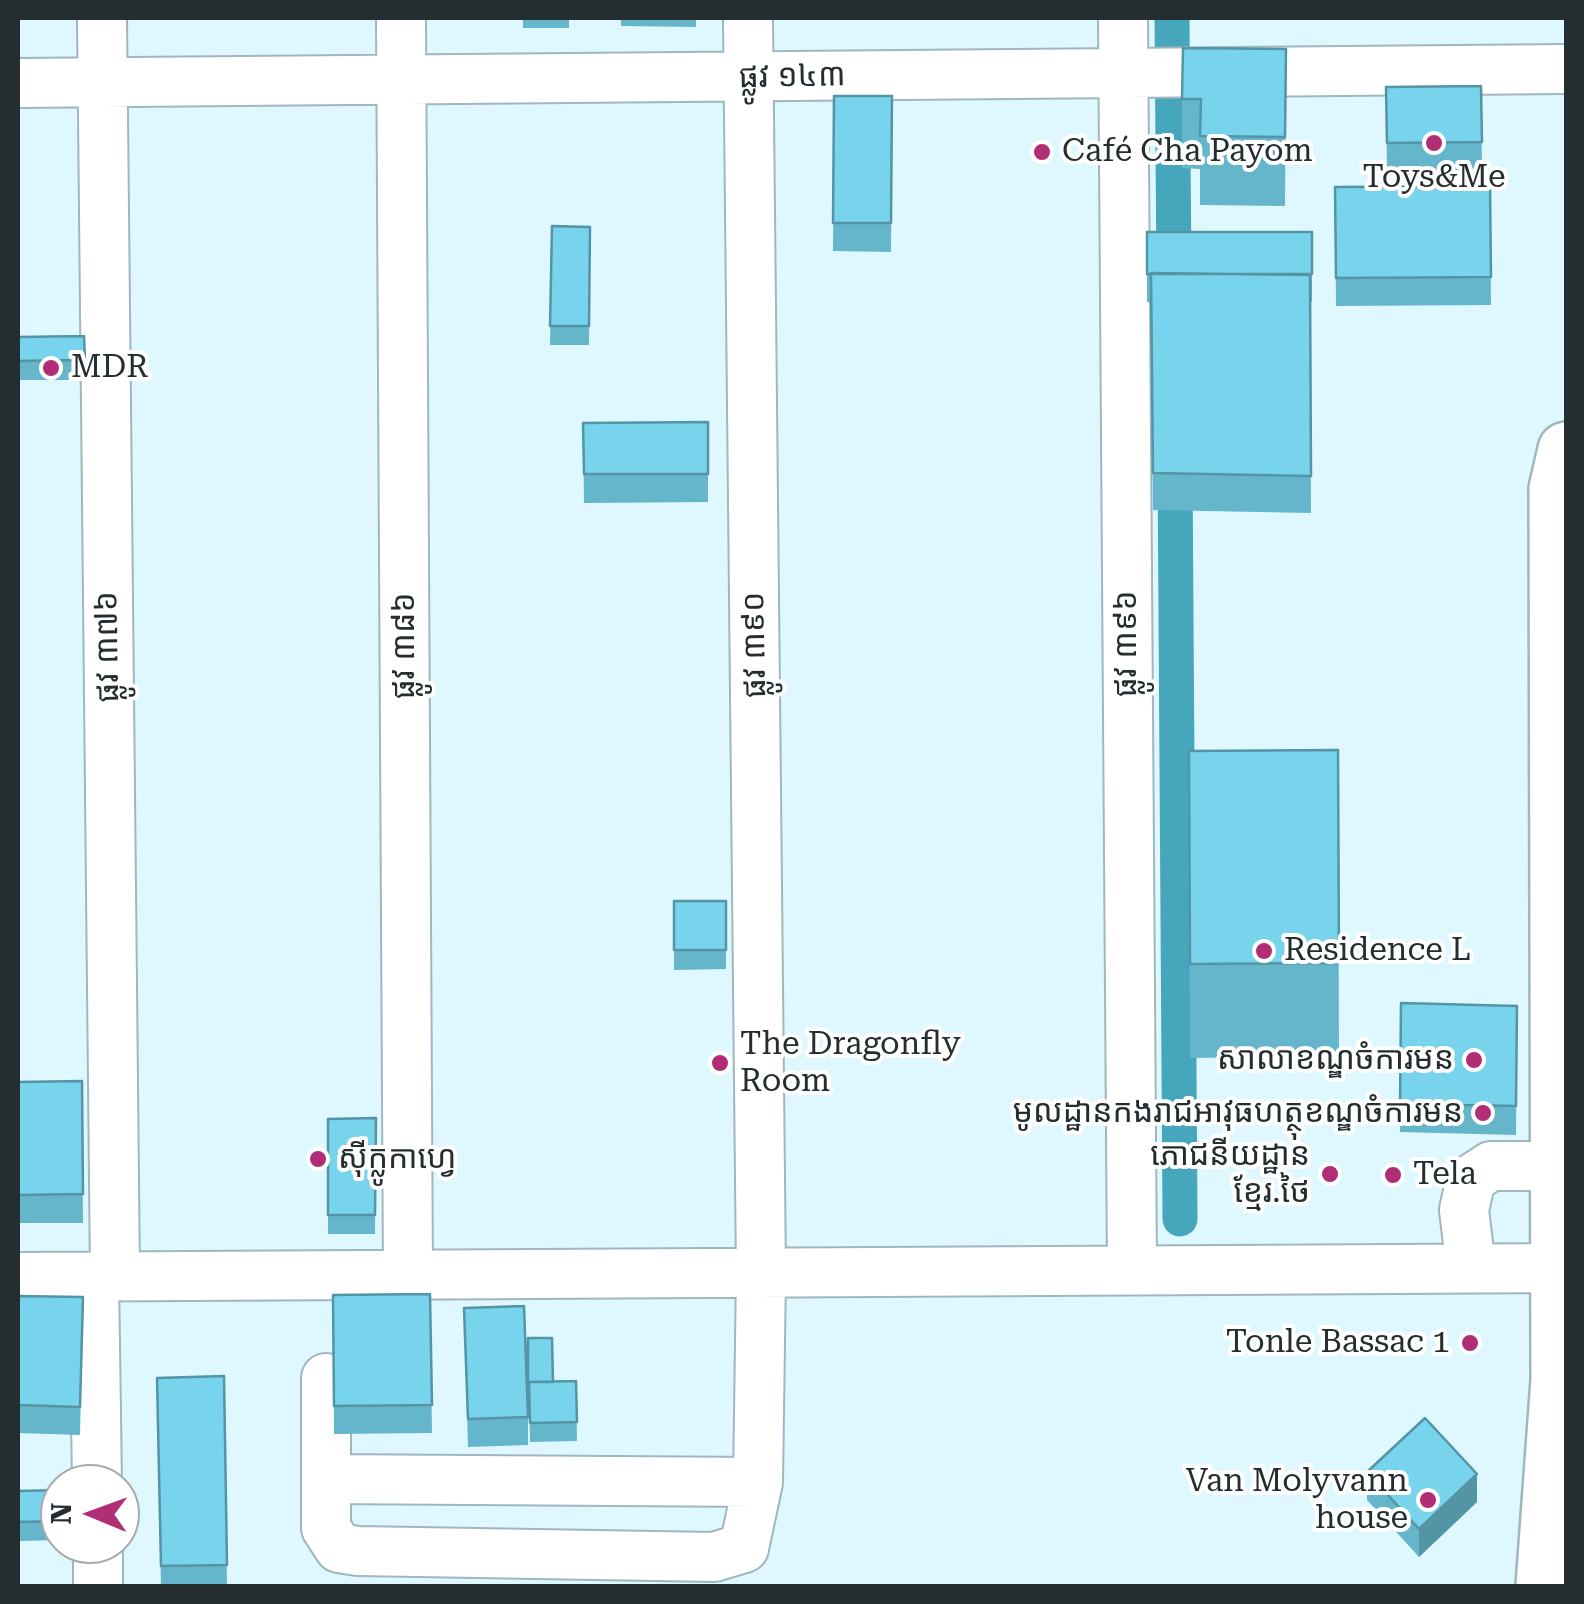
<!DOCTYPE html>
<meta charset="utf-8">
<style>
body{margin:0}
#map{position:relative;width:1584px;height:1604px;overflow:hidden;background:#dff8ff;font-family:"Roboto Serif",serif}
canvas{display:block}
.frame{position:absolute;inset:0;border:20px solid #242d30;pointer-events:none}
.north{position:absolute;left:40px;top:1464px;width:100px;height:100px;box-sizing:border-box;background:#fff;border:2px solid #a7abac;border-radius:50%;rotate:271deg;font-size:28px;font-weight:700;line-height:40px;text-align:center;color:#242d30}
.north::after{content:'';display:block;margin:auto;width:35px;height:45px;background:#b12d74;clip-path:polygon(50% 0,100% 100%,50% 72%,0 100%)}
</style>
<div id="map">
<canvas width="1584" height="1604"></canvas>
<div class="frame"></div>
<div class="north">N</div>
</div>
<script>
const ctx = document.querySelector('canvas').getContext('2d');
ctx.lineJoin = 'round';
const toPath = rows => new Path2D(rows.map(r => 'M' + r).join(''));
function trace(path, color, width, dash) { ctx.strokeStyle = color; ctx.lineWidth = width; ctx.lineCap = dash ? 'butt' : 'round'; ctx.setLineDash(dash || []); ctx.stroke(path); }
function fillPath(path, color) { ctx.fillStyle = color; ctx.fill(path, 'evenodd'); }
function label(font, color, halo, rows, align = 'center') {
  ctx.font = font + ' "Roboto Serif","Noto Sans Khmer",serif'; ctx.lineWidth = 8; ctx.setLineDash([]); ctx.textBaseline = 'middle'; ctx.strokeStyle = halo; ctx.fillStyle = color; for (const [text, x, y, turn = 0] of rows) {
    ctx.save(); ctx.translate(x, y); ctx.rotate((+turn || 0) * Math.PI / 180); ctx.textAlign = isNaN(turn) ? turn : align; if (halo) ctx.strokeText(text, 0, 0); ctx.fillText(text, 0, 0); ctx.restore();
  }
}
trace(toPath([
 [1172,18,1174,278],
 [1175,465,1180,1219]
]), '#46a6bc', 35);
const minor = toPath([
 [102,18,115,1276],
 [401,18,408,1275],
 [1123,18,1132,1270],
 [18,83,1566,69],
 [1471,1268,1464,1210,1471,1179,1491,1166,1560,1166],
 [94,1276,97,1484],
 [18,1277,1566,1268],
 [326,1378,326,1528,339,1548,358,1551,714,1557,744,1548,758,1482,761,1273,748,18],
 [327,1479,758,1482],
 [98,1544,98,1586]
]);
const major = toPath([
 [1544,1586,1559,1380,1557,489,1566,450]
]);
trace(minor, '#9fb7bd', 52);
trace(major, '#9fb7bd', 60);
trace(minor, '#fff', 48);
trace(major, '#fff', 55);
fillPath(toPath([
 [523,18,569,18,569,28,523,28],
 [621,18,696,18,696,27,621,26],
 [1286,49,1285,206,1200,205,1200,169,1182,168,1182,99],
 [1481,86,1482,170,1387,172,1386,87],
 [834,96,892,96,891,252,833,251],
 [1490,186,1491,305,1336,306,1335,187],
 [552,226,590,227,589,345,550,345],
 [1147,232,1312,232,1312,302,1310,302,1311,513,1153,510,1151,302,1147,302],
 [84,336,85,380,18,380,18,337],
 [708,422,708,502,584,503,583,423],
 [1338,750,1339,1056,1190,1058,1189,751],
 [674,901,726,901,726,969,674,970],
 [1401,1003,1517,1006,1516,1135,1400,1132],
 [82,1081,83,1223,18,1223,18,1082],
 [376,1118,375,1234,328,1234,328,1119],
 [430,1294,432,1433,334,1434,333,1295],
 [18,1296,83,1297,80,1435,18,1433],
 [464,1308,528,1417,528,1445,468,1447],
 [528,1338,553,1382,576,1381,577,1441,530,1442],
 [224,1376,227,1586,161,1586,157,1406],
 [1367,1472,1477,1502,1419,1557,1367,1500],
 [60,1490,60,1540,18,1541,18,1491]
]), '#66b6cb');
fillPath(toPath([
 [1477,1474,1477,1502,1419,1557,1419,1529]
]), '#5394a5');
const building = toPath([
 [1183,48,1286,49,1285,137,1200,136,1201,99,1182,99,1183,48],
 [1481,86,1482,142,1387,143,1386,87,1481,86],
 [834,96,892,96,891,223,833,223,834,96],
 [1490,186,1491,277,1336,278,1335,187,1490,186],
 [552,226,590,227,589,326,550,326,552,226],
 [1147,232,1312,232,1312,274,1147,274,1147,232],
 [1151,273,1310,275,1311,476,1153,473,1151,273],
 [84,336,85,360,18,361,18,337,84,336],
 [708,422,708,474,584,474,583,423,708,422],
 [1338,750,1339,963,1190,964,1189,751,1338,750],
 [674,901,726,901,726,950,674,950,674,901],
 [1401,1003,1517,1006,1516,1106,1400,1104,1401,1003],
 [82,1081,83,1194,18,1195,18,1082,82,1081],
 [376,1118,375,1215,328,1215,328,1119,376,1118],
 [430,1294,432,1405,334,1406,333,1295,430,1294],
 [18,1296,83,1297,80,1407,18,1405,18,1296],
 [524,1306,528,1417,468,1419,464,1308,524,1306],
 [528,1338,552,1338,553,1382,529,1382,528,1386,528,1338],
 [224,1376,227,1565,161,1566,157,1378,224,1376],
 [576,1381,577,1422,530,1423,529,1382,576,1381],
 [1425,1418,1477,1474,1419,1529,1367,1472,1425,1418],
 [60,1490,60,1521,18,1522,18,1491,60,1490]
]);
fillPath(building, '#77d4ec');
trace(building, '#5394a5', 2.5);
for (const [x, y, r, color] of [
 [1434,143,10,"#b12d74"],
 [1042,152,10,"#b12d74"],
 [51,368,10,"#b12d74"],
 [1264,951,10,"#b12d74"],
 [1474,1060,10,"#b12d74"],
 [720,1063,10,"#b12d74"],
 [1483,1113,10,"#b12d74"],
 [318,1159,10,"#b12d74"],
 [1330,1174,10,"#b12d74"],
 [1393,1175,10,"#b12d74"],
 [1470,1343,10,"#b12d74"],
 [1428,1500,10,"#b12d74"]
]) { const dot = new Path2D(); dot.arc(x, y, r, 0, 2 * Math.PI); ctx.fillStyle = color; ctx.fill(dot); trace(dot, '#fff', 4); }
label('32px', '#242d30', '#fff', [
 ["ផ្លូវ ១៤៣",792,77,-1],
 ["ផ្លូវ ៣៩៦",1127,644,-90],
 ["ផ្លូវ ៣៩០",755,645,-91],
 ["ផ្លូវ ៣៨៦",405,646,-90],
 ["ផ្លូវ ៣៧៦",108,647,-91]
]);
label('32px', '#242d30', '#fff', [
 ["Café Cha Payom",1062,152],
 ["Toys&Me",1434,178,"center"],
 ["MDR",71,368],
 ["Residence L",1284,951],
 ["The Dragonfly",740,1045],
 ["Room",740,1082],
 ["សាលាខណ្ឌចំការមន",1454,1060,"right"],
 ["មូលដ្ឋានកងរាជអាវុធហត្ថុខណ្ឌចំការមន",1463,1113,"right"],
 ["ភោជនីយដ្ឋាន",1310,1156,"right"],
 ["ខ្មែរ.ថៃ",1310,1193,"right"],
 ["ស៊ីក្លូកាហ្វេ",338,1159],
 ["Tela",1413,1175],
 ["Tonle Bassac 1",1450,1343,"right"],
 ["Van Molyvann",1408,1482,"right"],
 ["house",1408,1519,"right"]
], 'left');
</script>
